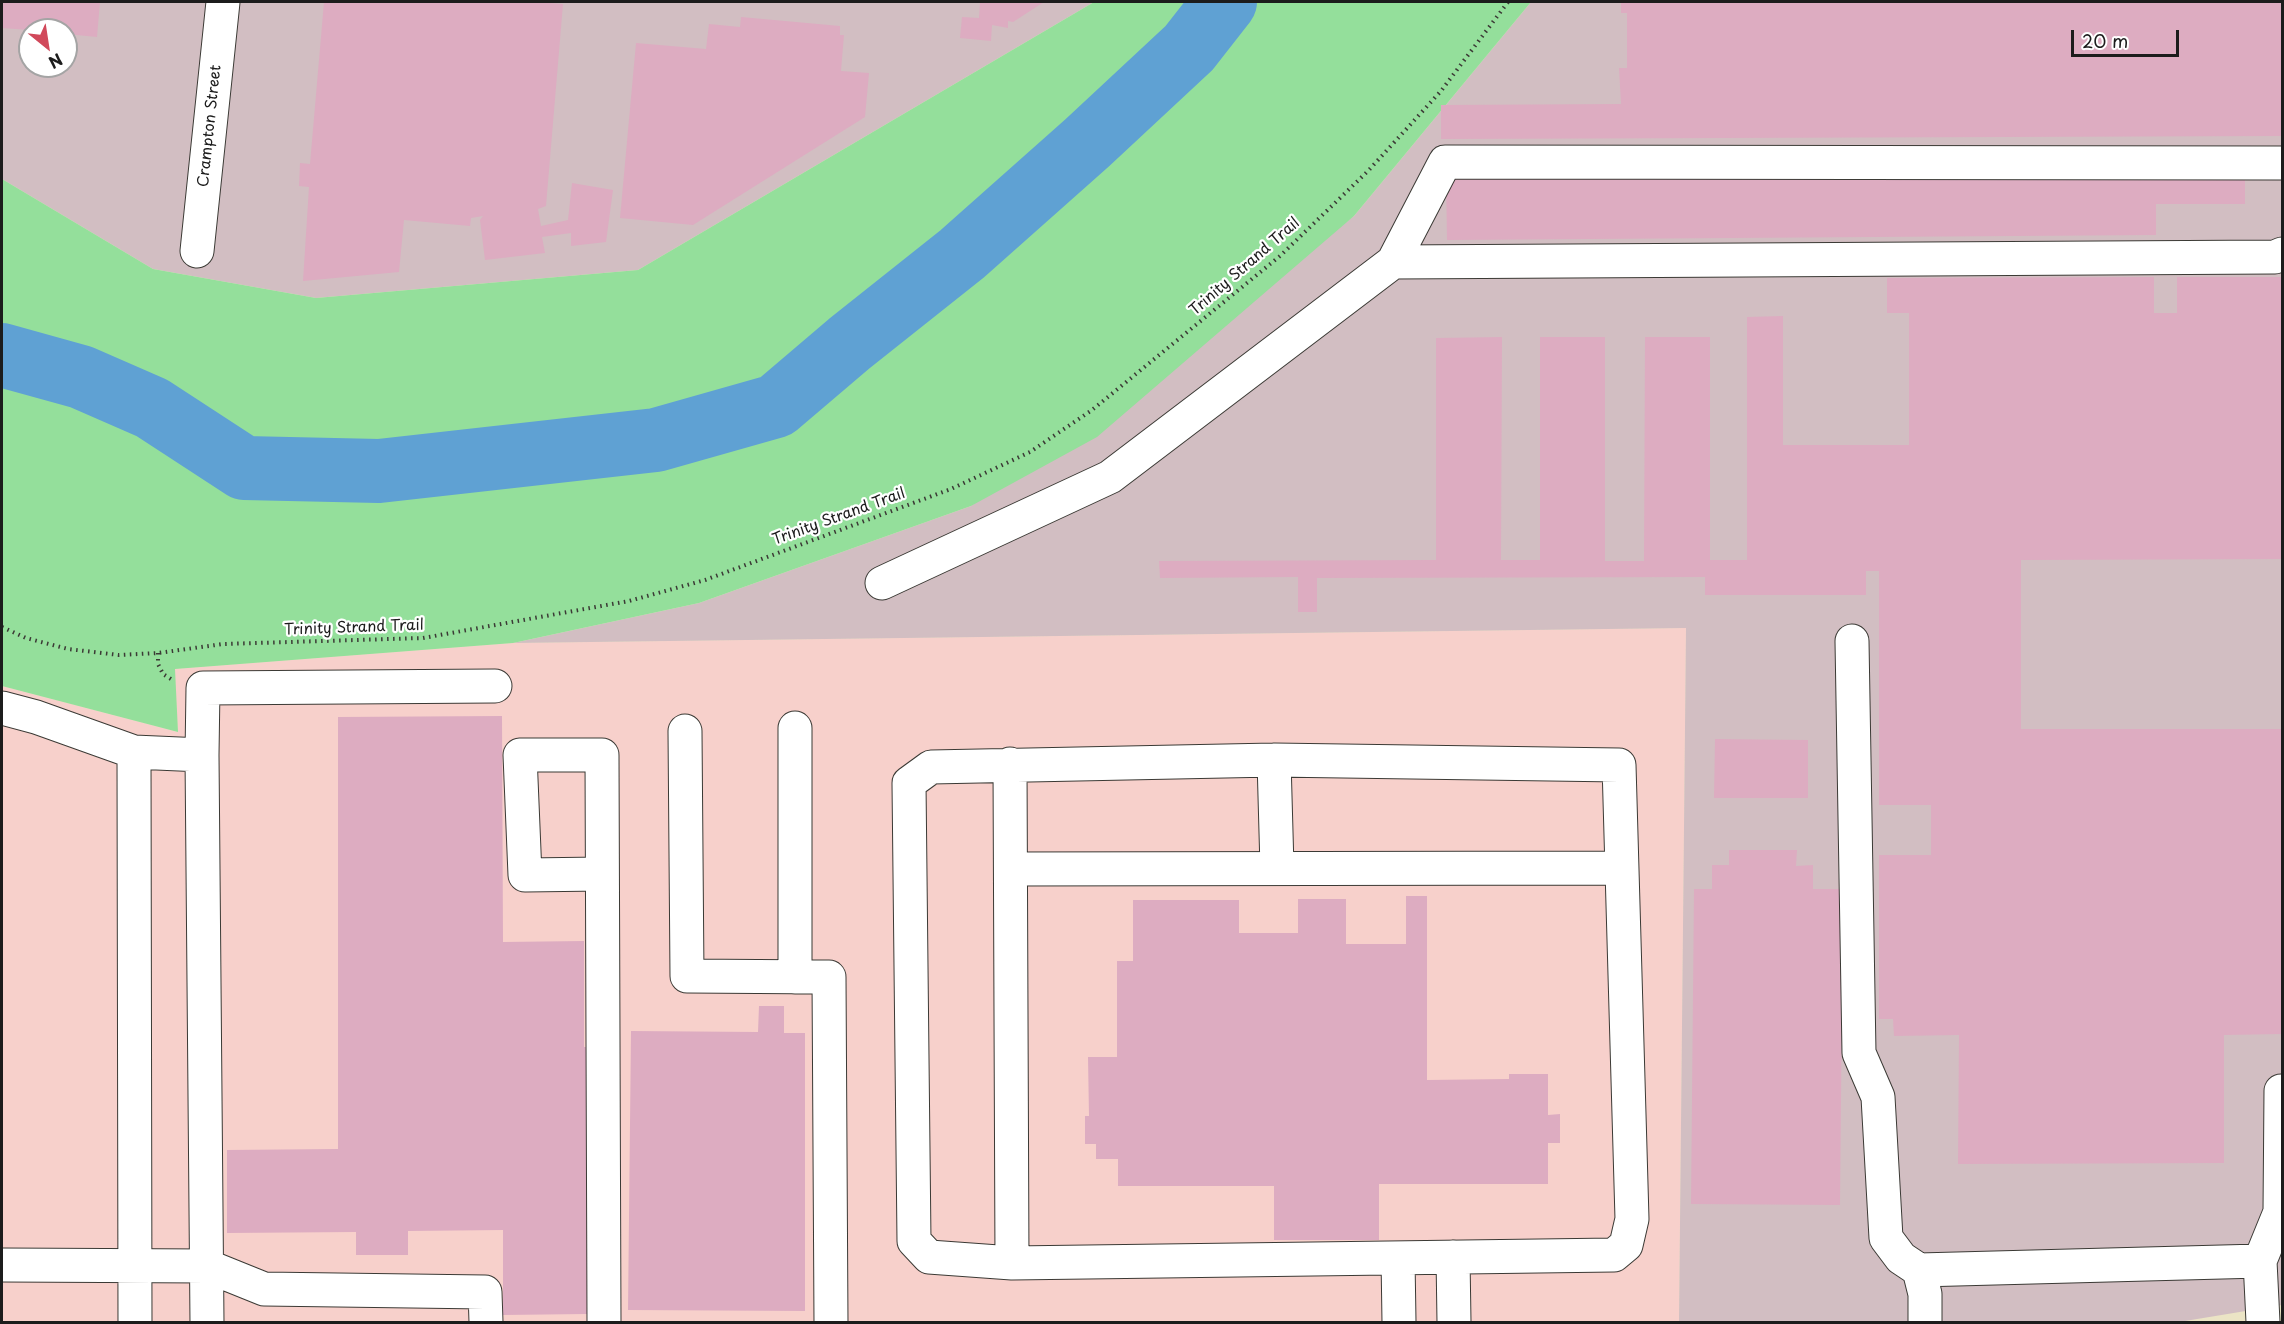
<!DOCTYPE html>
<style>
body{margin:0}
#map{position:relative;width:2284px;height:1324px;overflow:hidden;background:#ebe4c5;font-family:"Playpen Sans",sans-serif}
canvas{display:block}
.frame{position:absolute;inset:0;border:3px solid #1c1c1c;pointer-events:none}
.north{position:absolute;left:18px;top:18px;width:60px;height:60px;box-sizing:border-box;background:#fff;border:2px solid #a4a4a4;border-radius:50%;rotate:150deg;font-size:16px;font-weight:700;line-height:24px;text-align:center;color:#1c1c1c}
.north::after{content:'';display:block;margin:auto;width:21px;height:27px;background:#d1495b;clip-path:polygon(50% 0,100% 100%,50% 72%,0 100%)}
.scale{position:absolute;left:2071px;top:30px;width:108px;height:27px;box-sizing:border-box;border:3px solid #1c1c1c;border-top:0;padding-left:8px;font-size:18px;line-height:21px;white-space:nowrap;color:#1c1c1c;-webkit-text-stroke:4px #fff;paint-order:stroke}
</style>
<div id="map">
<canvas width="2284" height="1324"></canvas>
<div class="frame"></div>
<div class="north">N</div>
<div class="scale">20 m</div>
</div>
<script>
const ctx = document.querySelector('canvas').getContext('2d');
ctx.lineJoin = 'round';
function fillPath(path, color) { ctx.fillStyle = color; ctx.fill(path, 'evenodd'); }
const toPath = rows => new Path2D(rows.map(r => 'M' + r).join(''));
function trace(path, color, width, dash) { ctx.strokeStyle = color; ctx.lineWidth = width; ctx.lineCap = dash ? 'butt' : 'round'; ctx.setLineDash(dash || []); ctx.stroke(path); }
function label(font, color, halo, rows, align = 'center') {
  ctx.font = font + ' "Playpen Sans",sans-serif'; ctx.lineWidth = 4.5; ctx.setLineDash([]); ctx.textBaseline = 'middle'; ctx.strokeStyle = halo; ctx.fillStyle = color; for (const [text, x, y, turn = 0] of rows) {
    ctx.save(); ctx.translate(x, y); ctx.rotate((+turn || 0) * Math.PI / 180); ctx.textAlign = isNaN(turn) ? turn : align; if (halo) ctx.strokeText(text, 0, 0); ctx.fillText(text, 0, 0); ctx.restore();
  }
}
fillPath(toPath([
 [1686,628,1679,1322,2,1322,2,686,178,732,174,669,513,643]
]), '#f7d0cb');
fillPath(toPath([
 [2,2,1094,2,638,270,316,298,153,269,2,179],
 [30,30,66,30,66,66,30,66],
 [1531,2,2282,2,2282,1305,2179,1322,1679,1322,1686,628,513,643,699,603,971,506,1354,216]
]), '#d2bec2');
fillPath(toPath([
 [1094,2,1531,2,1354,216,1097,437,971,506,699,603,513,643,175,669,178,732,2,686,2,179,153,269,316,298,638,270]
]), '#94df9b');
trace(toPath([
 [2,355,81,377,152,408,244,468,379,471,656,440,776,406,850,343,962,254,1087,143,1189,48,1225,2]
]), '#5fa1d3', 64);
fillPath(toPath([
 [2,2,100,2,97,37,66,34,66,30,30,30,2,28],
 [324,2,539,2,563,4,546,206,538,209,541,226,568,220,572,183,613,190,606,242,571,246,571,233,542,237,545,253,485,260,480,220,483,216,471,218,470,226,404,220,399,272,303,281,309,187,299,186,300,163,310,164],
 [980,2,1044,2,1013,22,1008,21,1008,28,992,25,991,41,960,38,962,17,979,18],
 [1621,2,2282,2,2282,136,1441,139,1441,105,1621,104,1619,68,1627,68,1627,13,1621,13],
 [741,17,840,26,840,35,844,35,841,71,869,73,865,117,693,225,620,218,636,43,706,49,709,24,740,27],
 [2245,171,2245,204,2156,204,2156,235,1447,240,1446,176],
 [2154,277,2154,313,2177,313,2177,277,2282,277,2282,559,2021,560,2021,729,2282,729,2282,1034,2224,1035,2224,1163,1958,1164,1959,1035,1894,1036,1893,1019,1879,1019,1879,855,1931,855,1931,805,1879,805,1879,571,1866,571,1866,595,1705,595,1705,577,1317,578,1317,612,1298,612,1298,577,1160,578,1159,561,1436,560,1436,338,1502,337,1501,560,1540,560,1540,337,1605,337,1605,561,1644,561,1645,337,1710,337,1710,560,1747,560,1747,317,1783,316,1783,445,1909,445,1909,313,1887,313,1887,278],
 [502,716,503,942,584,941,584,1047,586,1047,587,1314,503,1315,503,1230,408,1231,408,1255,356,1255,356,1232,227,1233,227,1150,338,1149,338,717],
 [1715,739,1808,740,1808,798,1714,798],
 [1729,850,1797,850,1796,866,1813,865,1813,889,1843,889,1840,1205,1691,1204,1694,889,1712,889,1712,865,1729,865],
 [1406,896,1427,896,1427,1080,1509,1079,1509,1074,1548,1074,1548,1115,1560,1114,1560,1143,1548,1143,1548,1184,1379,1184,1379,1240,1274,1240,1274,1186,1118,1186,1118,1159,1096,1159,1096,1144,1085,1144,1085,1116,1089,1116,1088,1057,1117,1057,1117,961,1133,961,1133,900,1239,900,1239,933,1298,933,1298,899,1346,899,1346,944,1406,944],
 [759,1006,784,1006,784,1033,805,1033,805,1311,628,1310,631,1031,758,1032]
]), '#ddacc1');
const minor = toPath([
 [197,251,223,2],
 [1393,262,1445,162,2282,163],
 [882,583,1110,477,1393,262,2275,257,2282,254],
 [1852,641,1859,1053,1878,1097,1886,1238,1901,1258,1919,1270,2260,1261,2263,1322],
 [2,708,36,717,134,752,202,755,203,688,495,686],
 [795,728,795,977],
 [685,731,687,976,829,977,831,1322],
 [134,752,135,1322],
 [202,755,207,1322],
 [1274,760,1619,765,1632,1219,1626,1245,1614,1255,1012,1263,929,1257,914,1241,909,783,931,767,1274,760],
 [1274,760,1277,868],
 [1010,764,1012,1263],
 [1011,869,1622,868],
 [602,874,525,875,520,755,602,755,604,1322],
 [1453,1257,1454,1322],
 [1398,1258,1399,1322],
 [2260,1261,2280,1212,2281,1091,2282,1091],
 [2,1265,207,1266,264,1289,485,1292,486,1322],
 [1919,1270,1925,1294,1925,1322]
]);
trace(minor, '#3b3a35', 35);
trace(toPath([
 [2,627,26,638,68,649,119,655,158,653,223,644,423,638,629,601,705,580,951,489,1030,452,1092,410,1280,256,1368,171,1441,91,1508,2],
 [158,653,158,664,163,674,171,679]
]), '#3b3a35', 4, [1.5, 4.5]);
trace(minor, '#fff', 33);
label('15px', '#1c1c1c', '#fff', [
 ["Crampton Street",210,126,-84],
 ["Trinity Strand Trail",1245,267,-41],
 ["Trinity Strand Trail",839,517,-20],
 ["Trinity Strand Trail",354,628,-2]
]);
</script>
